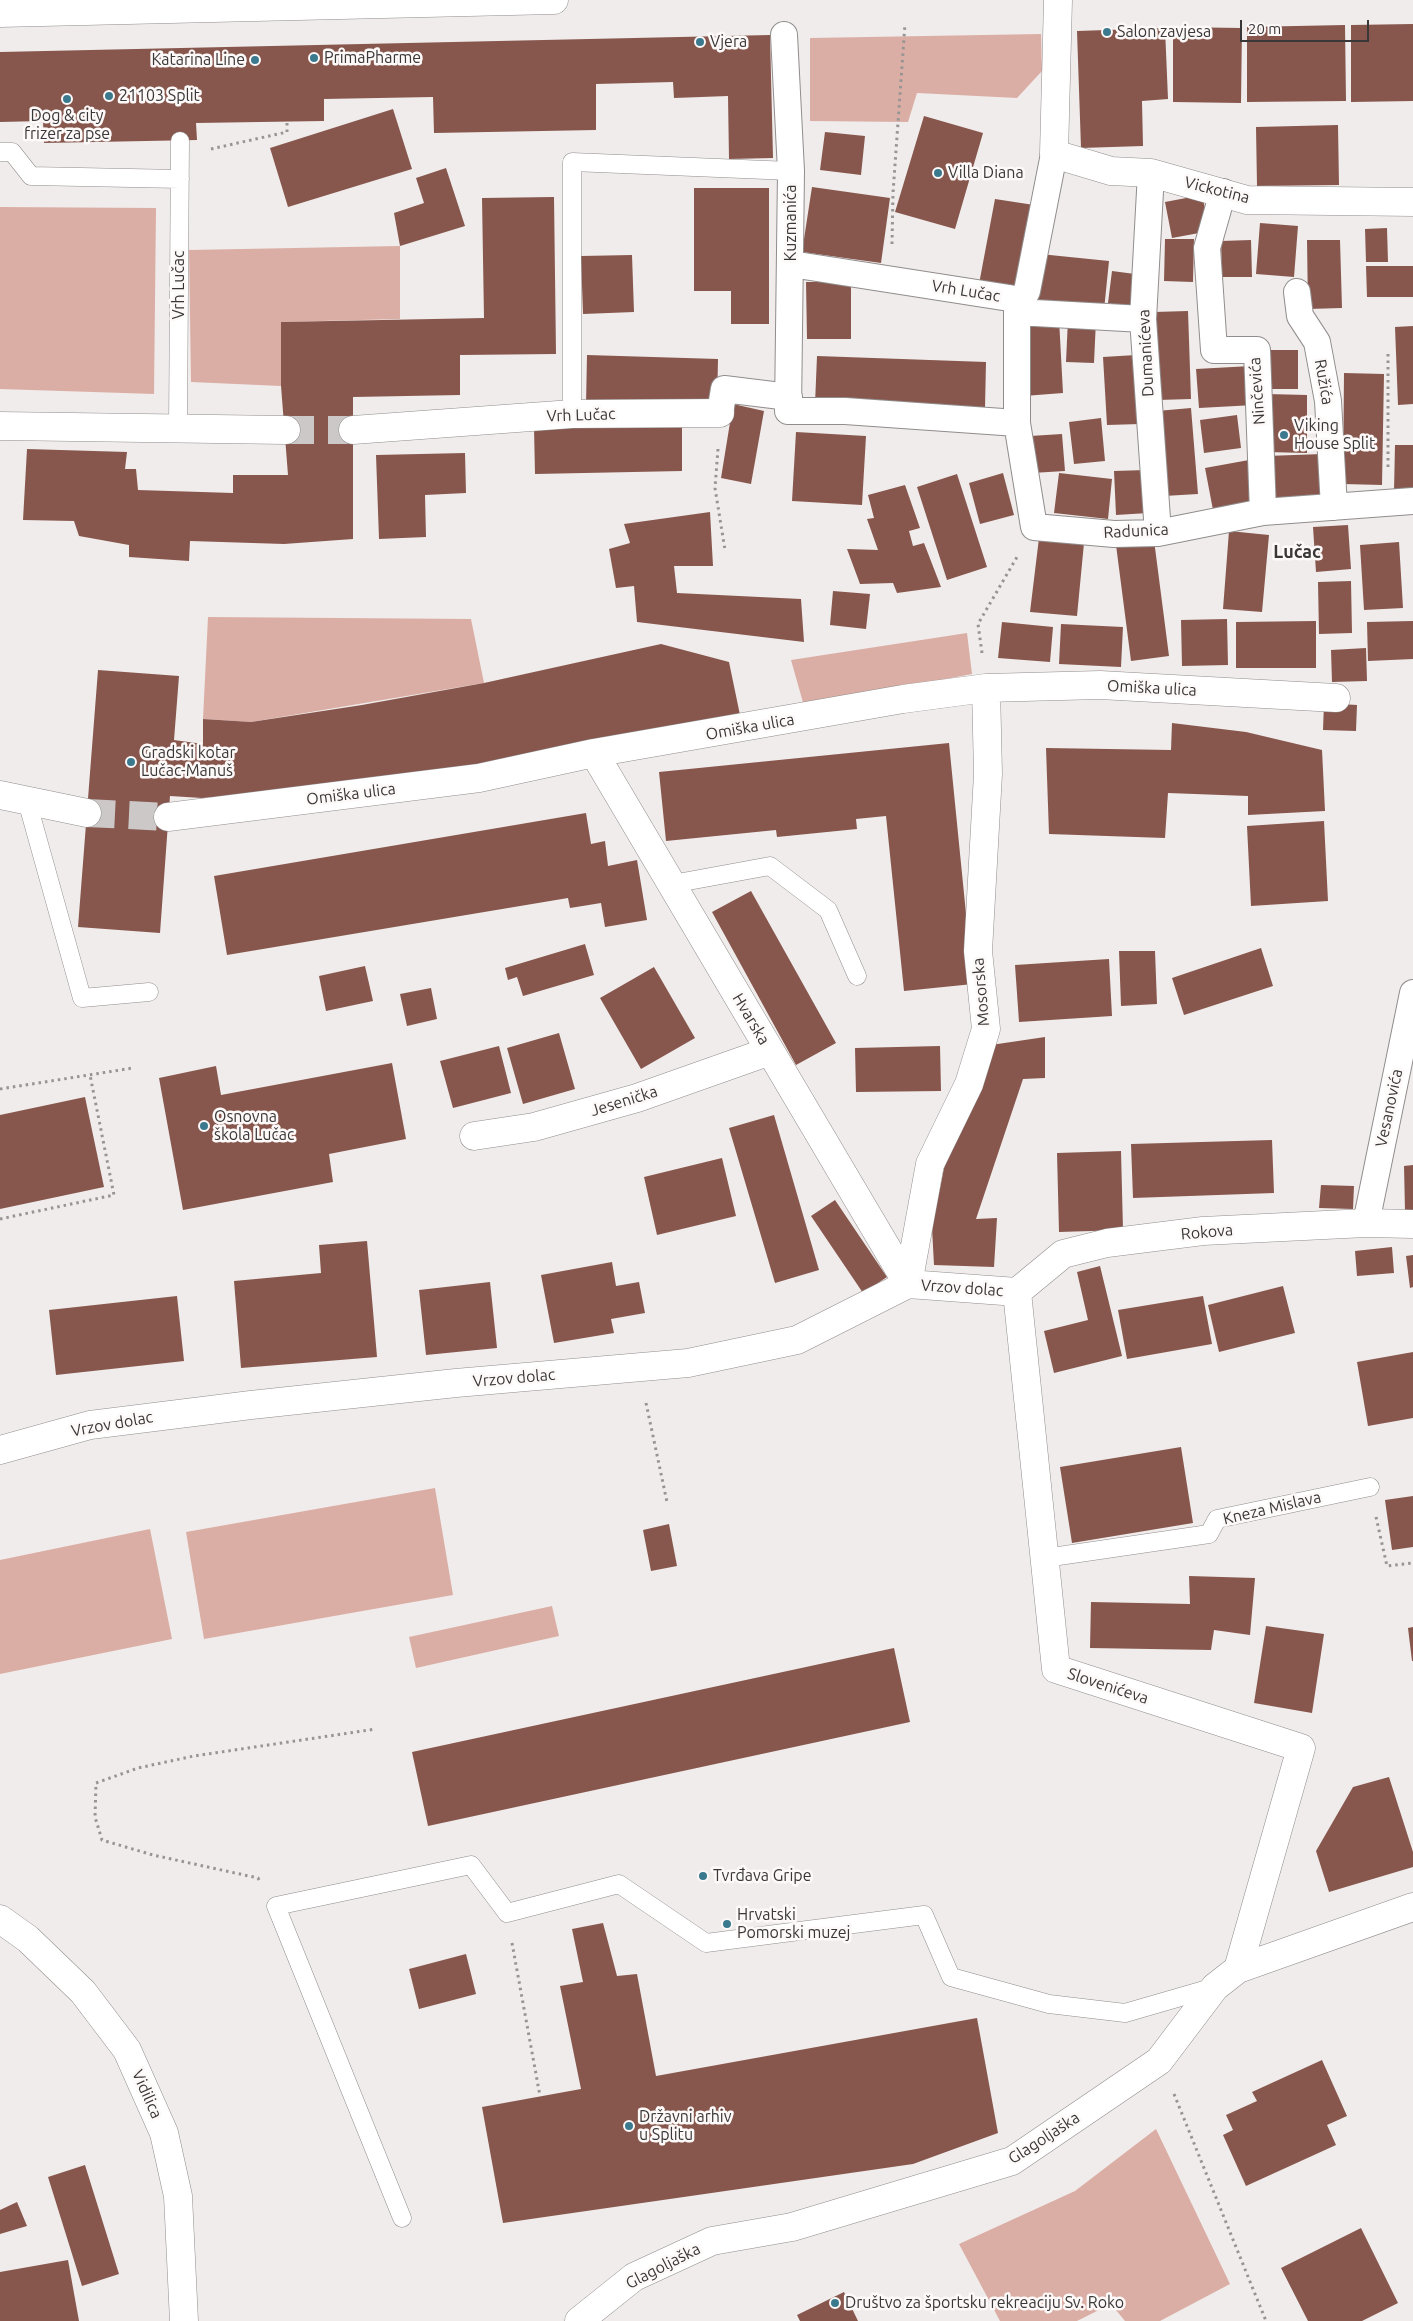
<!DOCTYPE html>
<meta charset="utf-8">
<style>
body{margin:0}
#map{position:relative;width:1413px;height:2321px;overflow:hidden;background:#f0eceb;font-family:Ubuntu,sans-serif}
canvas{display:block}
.scale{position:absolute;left:1240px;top:20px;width:129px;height:22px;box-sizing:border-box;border:2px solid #393737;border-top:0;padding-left:6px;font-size:15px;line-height:18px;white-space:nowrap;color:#393737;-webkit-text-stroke:4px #fdf9f8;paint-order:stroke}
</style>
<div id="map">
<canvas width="1413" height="2321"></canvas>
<div class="scale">20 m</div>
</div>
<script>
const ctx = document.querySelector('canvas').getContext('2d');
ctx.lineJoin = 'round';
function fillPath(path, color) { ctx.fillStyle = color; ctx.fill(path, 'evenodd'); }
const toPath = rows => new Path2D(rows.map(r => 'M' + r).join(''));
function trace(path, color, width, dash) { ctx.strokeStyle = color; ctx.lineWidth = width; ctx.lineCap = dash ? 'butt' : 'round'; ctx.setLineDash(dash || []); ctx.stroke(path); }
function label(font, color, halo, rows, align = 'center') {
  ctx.font = font + ' Ubuntu,sans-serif'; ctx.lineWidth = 5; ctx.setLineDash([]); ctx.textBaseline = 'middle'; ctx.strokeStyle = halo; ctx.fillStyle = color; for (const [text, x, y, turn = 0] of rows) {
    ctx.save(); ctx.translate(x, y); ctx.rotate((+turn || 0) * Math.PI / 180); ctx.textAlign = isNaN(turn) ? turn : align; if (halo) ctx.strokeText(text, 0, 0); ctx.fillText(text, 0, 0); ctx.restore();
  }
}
fillPath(toPath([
 [1041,34,1042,71,1017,98,917,93,908,122,810,121,810,38],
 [0,207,156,208,154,394,0,389],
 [400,246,400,319,281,322,281,386,191,382,189,250],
 [208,617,471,619,484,683,251,722,203,719],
 [967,633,972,674,804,706,791,660],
 [435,1488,453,1595,204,1639,186,1532],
 [150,1529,172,1639,0,1674,0,1560],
 [552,1606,559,1636,416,1668,409,1637],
 [1156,2129,1230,2284,1160,2321,1125,2321,1111,2304,1077,2321,1000,2321,959,2244,1075,2191]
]), '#dbaea5');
fillPath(toPath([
 [1413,24,1413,101,1351,102,1351,25],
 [1345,25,1346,101,1247,102,1247,27],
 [1173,27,1242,28,1241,103,1173,102],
 [1165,28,1168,99,1142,101,1143,146,1081,148,1077,31],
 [770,35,773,158,729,159,728,96,674,98,673,82,596,84,596,130,434,133,433,97,324,99,324,121,196,123,197,140,44,143,43,121,0,122,0,52],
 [393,109,412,169,288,207,270,148],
 [924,116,983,133,955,229,895,212],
 [1338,125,1339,185,1257,186,1256,127],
 [825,132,865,136,861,175,820,170],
 [446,168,465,226,400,246,394,213,424,203,416,178],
 [812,187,890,198,881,263,802,252],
 [694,188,769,188,769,324,731,324,731,291,694,291],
 [1202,195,1210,231,1172,238,1165,202],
 [554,197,556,354,460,355,460,395,353,397,353,539,284,544,190,541,189,561,129,557,129,545,79,536,74,521,23,520,27,449,127,452,125,469,136,469,138,490,233,493,233,475,288,475,281,386,281,322,484,318,482,198],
 [995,199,1034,205,1018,290,979,284],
 [1260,223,1298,226,1294,277,1256,274],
 [1387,228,1388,262,1366,262,1365,229],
 [1165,239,1194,239,1193,282,1164,281],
 [1251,240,1252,277,1222,277,1221,241],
 [1307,240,1340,240,1342,308,1308,309],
 [1040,254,1109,261,1104,310,1035,303],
 [632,255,634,312,583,314,581,256],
 [1366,266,1413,266,1413,297,1367,297],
 [1112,271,1135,274,1130,307,1108,303],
 [806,282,851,282,851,339,807,339],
 [1188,311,1191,399,1158,400,1154,312],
 [1059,319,1063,393,1024,396,1020,321],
 [1068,319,1096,320,1094,363,1066,362],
 [1413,326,1413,404,1398,405,1395,327],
 [1267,350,1298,350,1298,389,1267,389],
 [587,355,718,359,717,408,586,405],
 [1136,355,1140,424,1107,425,1103,357],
 [817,356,986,362,985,408,815,404],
 [1251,366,1254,405,1199,408,1196,369],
 [1344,373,1384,374,1382,485,1343,484],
 [1267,394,1307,395,1307,453,1266,452],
 [733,404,764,411,751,484,721,478],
 [1191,408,1198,494,1164,496,1157,411],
 [1237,415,1241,448,1204,453,1200,420],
 [1101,418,1105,461,1074,464,1069,422],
 [682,425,682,471,535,474,534,427],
 [796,432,866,436,862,505,792,501],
 [1062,434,1065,471,1032,473,1030,436],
 [1395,445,1413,445,1413,491,1394,491],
 [465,453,466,493,425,495,426,537,379,539,376,455],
 [1323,454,1324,502,1268,503,1266,456],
 [1249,460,1257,502,1213,510,1205,468],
 [1146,470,1148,513,1116,515,1114,471],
 [1003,473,1014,515,980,524,969,483],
 [1059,473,1112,479,1108,519,1054,513],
 [957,474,987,567,947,580,917,487],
 [905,485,920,528,909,531,913,546,924,543,941,587,897,593,893,583,860,584,847,549,878,550,867,519,874,518,868,495],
 [710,512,713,566,674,566,677,593,801,599,804,642,637,622,634,586,616,588,609,549,630,543,624,524],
 [1348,525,1351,569,1316,572,1313,527],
 [1229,531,1269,535,1262,612,1223,609],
 [1039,538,1084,543,1077,616,1030,612],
 [1154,540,1169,656,1131,661,1116,545],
 [1399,542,1403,608,1364,610,1360,545],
 [1351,581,1352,633,1319,634,1318,582],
 [833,591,870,594,866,629,830,625],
 [1227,619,1228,665,1182,666,1181,620],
 [1316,621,1316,668,1236,668,1236,622],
 [1413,621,1413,659,1368,661,1367,622],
 [1002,622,1053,627,1050,662,998,658],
 [1061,624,1123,627,1121,667,1059,664],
 [661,644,729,662,740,715,550,752,306,793,202,798,170,796,160,933,78,927,98,670,179,676,174,740,203,744,203,719,251,722,362,705,484,683],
 [1366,648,1367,681,1332,682,1331,650],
 [1324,703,1357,705,1356,731,1323,730],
 [1172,723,1246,732,1322,750,1325,811,1248,815,1248,796,1168,793,1165,838,1049,834,1046,748,1171,750],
 [949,743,973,984,904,991,886,816,856,819,857,829,777,837,776,830,666,841,659,772],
 [586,813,591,844,605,841,608,866,637,860,647,920,605,927,601,903,570,908,568,898,227,955,214,876],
 [1324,821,1328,901,1251,906,1247,826],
 [751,891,836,1043,796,1065,712,912],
 [585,944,594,975,523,996,517,977,508,980,505,968],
 [1261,948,1273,986,1184,1015,1172,978],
 [1119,951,1155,951,1157,1004,1121,1006],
 [1109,959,1112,1016,1019,1022,1015,965],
 [365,966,373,1001,326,1011,319,976],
 [654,967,695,1038,641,1069,600,998],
 [431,988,437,1019,407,1026,400,994],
 [559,1033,575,1089,523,1104,507,1048],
 [1045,1037,1045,1078,1023,1079,976,1219,997,1218,994,1267,934,1265,932,1228,944,1168,991,1045],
 [499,1046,511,1093,453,1108,440,1061],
 [940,1046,941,1091,856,1092,855,1048],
 [392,1063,406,1139,329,1154,333,1182,183,1210,159,1078,216,1066,221,1095],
 [85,1097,104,1187,0,1209,0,1115],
 [774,1115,819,1270,775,1283,729,1128],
 [1272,1140,1274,1193,1133,1198,1131,1144],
 [1121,1151,1123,1230,1059,1232,1057,1153],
 [722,1158,736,1216,657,1235,644,1177],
 [1413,1165,1413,1211,1405,1211,1404,1166],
 [1321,1185,1354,1186,1353,1209,1319,1208],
 [835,1200,887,1277,863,1293,811,1216],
 [367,1241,377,1357,241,1368,234,1281,321,1273,319,1245],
 [1392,1247,1394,1273,1357,1276,1355,1251],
 [1413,1255,1413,1287,1410,1288,1406,1256],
 [612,1262,616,1286,639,1282,645,1313,611,1319,614,1333,554,1343,541,1275],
 [1100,1266,1122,1356,1054,1373,1044,1331,1088,1320,1077,1272],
 [490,1282,497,1348,426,1355,419,1290],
 [1283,1286,1295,1333,1219,1352,1208,1305],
 [177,1296,184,1361,56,1375,49,1310],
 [1203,1296,1212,1344,1127,1359,1118,1310],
 [1413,1352,1413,1418,1368,1426,1357,1362],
 [1181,1447,1193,1523,1072,1543,1060,1467],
 [1413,1496,1413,1547,1392,1550,1385,1500],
 [669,1524,677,1566,651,1571,643,1530],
 [1189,1576,1255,1578,1250,1635,1214,1630,1211,1650,1090,1648,1091,1602,1190,1604],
 [1266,1626,1324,1634,1312,1713,1254,1703],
 [1413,1627,1413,1661,1412,1661,1408,1628],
 [894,1648,910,1722,428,1826,412,1752],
 [1389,1777,1413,1852,1413,1867,1329,1892,1316,1851,1353,1787],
 [603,1923,617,1976,637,1974,656,2076,977,2018,998,2133,913,2164,503,2223,482,2107,581,2089,560,1986,583,1982,572,1929],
 [466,1954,476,1994,419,2009,409,1969],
 [1322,2060,1347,2116,1327,2125,1336,2145,1246,2186,1223,2135,1233,2130,1226,2115,1257,2101,1252,2092],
 [85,2165,119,2274,82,2286,48,2177],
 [17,2202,27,2226,0,2234,0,2210],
 [1361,2228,1398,2303,1362,2321,1308,2321,1281,2268],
 [68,2260,79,2321,0,2321,0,2272],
 [844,2292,858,2321,800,2321,797,2315]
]), '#87574d');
trace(toPath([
 [286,430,353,430],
 [87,813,168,817]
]), '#cbc8c7', 28, [28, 14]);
const service = toPath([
 [0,152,12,152,31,176,180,179],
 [572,414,572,162,791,171],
 [178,429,180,141],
 [27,801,82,998,149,992],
 [672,884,770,866,828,910,857,976],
 [1045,1558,1209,1534,1217,1519,1370,1487],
 [402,2218,276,1906,471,1865,507,1913,619,1884,706,1943,924,1915,951,1977,1049,2004,1125,2013,1215,1987]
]);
const pedestrian = toPath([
 [784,35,791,171,788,411,845,411,1017,423],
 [1054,154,1027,291,1017,312,1017,423,1034,527,1114,534,1158,533,1263,512,1413,501],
 [1151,173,1143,319,1158,533],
 [1223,192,1207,248,1214,350,1257,350,1263,512],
 [791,264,1022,300],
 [1297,292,1300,316,1317,342,1328,401,1334,507],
 [1017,312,1143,319],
 [720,413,724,389,789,397],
 [1366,1223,1413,993]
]);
const minor = toPath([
 [1058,0,1054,154,1111,171,1151,173,1247,200,1413,202],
 [0,426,286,430],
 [353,430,572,414,720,413],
 [594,753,908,1284],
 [0,795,87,813],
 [168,817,479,778,594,753,903,699,986,688,1100,685,1336,698],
 [474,1136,534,1127,637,1098,770,1051],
 [908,1284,930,1164,969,1084,986,1029,978,951,988,774,986,688],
 [1017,1292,1056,1669,1301,1748,1238,1969],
 [1017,1292,1063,1254,1107,1243,1203,1231,1366,1223,1413,1224],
 [0,1450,90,1425,251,1405,456,1383,688,1363,797,1340,908,1284,1017,1292],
 [0,1919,28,1939,83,1992,127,2050,164,2133,178,2196,184,2321],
 [579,2321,634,2277,712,2241,792,2227,1012,2161,1159,2061,1215,1987,1238,1969,1413,1907]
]);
const primary = toPath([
 [0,13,554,0]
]);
trace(service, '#918d8c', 19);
trace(pedestrian, '#918d8c', 28);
trace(minor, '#918d8c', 29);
trace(primary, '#918d8c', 29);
trace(toPath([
 [211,149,287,132,287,121],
 [892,244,893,193,905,24],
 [718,449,715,488,725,550],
 [1388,467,1388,354],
 [982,653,978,624,1017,557],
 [0,1089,133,1068],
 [0,1219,114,1195,90,1075],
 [646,1403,667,1502],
 [1376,1517,1387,1566,1413,1563],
 [259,1880,258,1878,153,1855,102,1840,95,1817,96,1783,138,1768,194,1756,376,1729],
 [512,1943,540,2096],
 [1174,2094,1266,2321]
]), '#979494', 3, [2.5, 4]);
trace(service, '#fff', 18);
trace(pedestrian, '#fff', 26);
trace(minor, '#fff', 28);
trace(primary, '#fff', 28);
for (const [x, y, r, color] of [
 [1107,32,5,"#3b798f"],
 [700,42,5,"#3b798f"],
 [314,58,5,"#3b798f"],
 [255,60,5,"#3b798f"],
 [109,96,5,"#3b798f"],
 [67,99,5,"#3b798f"],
 [938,173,5,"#3b798f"],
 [1284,435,5,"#3b798f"],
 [131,762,5,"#3b798f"],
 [204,1126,5,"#3b798f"],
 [703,1876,5,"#3b798f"],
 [727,1924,5,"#3b798f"],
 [629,2126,5,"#3b798f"],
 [835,2303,5,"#3b798f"]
]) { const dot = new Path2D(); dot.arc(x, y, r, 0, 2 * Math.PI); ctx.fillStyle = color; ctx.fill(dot); trace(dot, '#fdf9f8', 2); }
label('16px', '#393737', '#fdf9f8', [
 ["Salon zavjesa",1117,32],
 ["Vjera",710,42],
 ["PrimaPharme",324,58],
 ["Katarina Line",245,60,"right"],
 ["21103 Split",119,96],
 ["Dog & city",67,116,"center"],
 ["frizer za pse",67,134,"center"],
 ["Villa Diana",948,173],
 ["Viking",1294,426],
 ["House Split",1294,444],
 ["Gradski kotar",141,753],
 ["Lučac-Manuš",141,771],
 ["Osnovna",214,1117],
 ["škola Lučac",214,1135],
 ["Tvrđava Gripe",713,1876],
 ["Hrvatski",737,1915],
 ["Pomorski muzej",737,1933],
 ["Državni arhiv",639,2117],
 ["u Splitu",639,2135],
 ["Društvo za športsku rekreaciju Sv. Roko",845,2303]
], 'left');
label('16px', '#393737', '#fdf9f8', [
 ["Vickotina",1217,190,14],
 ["Kuzmanića",791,223,-90],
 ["Vrh Lučac",179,285,-90],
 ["Vrh Lučac",966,291,9],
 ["Dumanićeva",1146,353,-93],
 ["Ružića",1324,382,80],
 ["Ninčevića",1257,391,-94],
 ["Vrh Lučac",581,415,-2],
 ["Radunica",1136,531,-3],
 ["Omiška ulica",1152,688,3],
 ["Omiška ulica",750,727,-10],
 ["Omiška ulica",351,794,-7],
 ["Mosorska",981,992,-95],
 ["Hvarska",751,1019,59],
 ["Jesenička",624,1101,-17],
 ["Vesanovića",1389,1108,-78],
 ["Rokova",1207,1232,-5],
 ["Vrzov dolac",962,1288,4],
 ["Vrzov dolac",514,1378,-5],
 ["Vrzov dolac",112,1424,-10],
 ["Kneza Mislava",1272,1508,-13],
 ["Slovenićeva",1108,1686,18],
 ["Vidilica",147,2094,66],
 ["Glagoljaška",1044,2138,-33],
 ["Glagoljaška",663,2266,-27]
]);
label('bold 18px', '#393737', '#fdf9f8', [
 ["Lučac",1297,552]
]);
</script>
